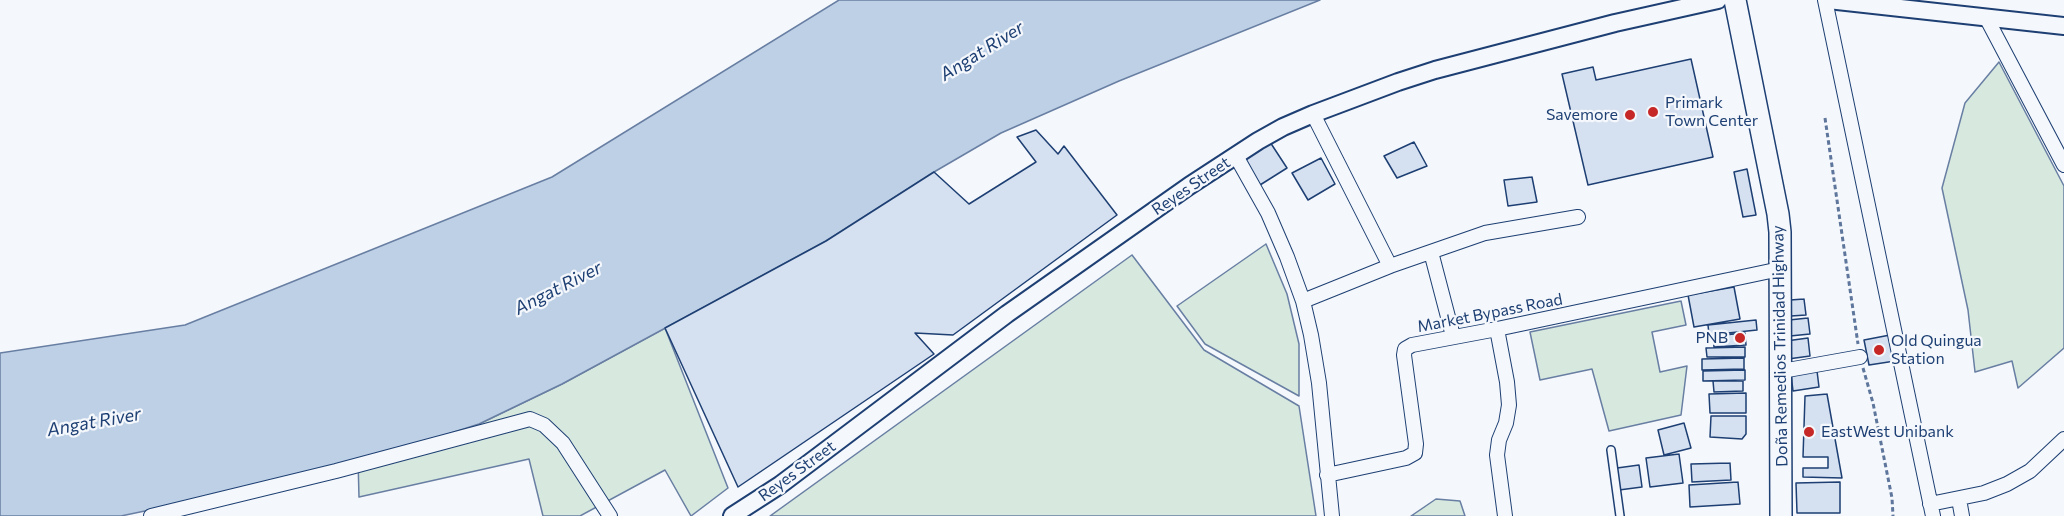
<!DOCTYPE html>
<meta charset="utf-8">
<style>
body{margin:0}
canvas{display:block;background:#f4f7fb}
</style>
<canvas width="2064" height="516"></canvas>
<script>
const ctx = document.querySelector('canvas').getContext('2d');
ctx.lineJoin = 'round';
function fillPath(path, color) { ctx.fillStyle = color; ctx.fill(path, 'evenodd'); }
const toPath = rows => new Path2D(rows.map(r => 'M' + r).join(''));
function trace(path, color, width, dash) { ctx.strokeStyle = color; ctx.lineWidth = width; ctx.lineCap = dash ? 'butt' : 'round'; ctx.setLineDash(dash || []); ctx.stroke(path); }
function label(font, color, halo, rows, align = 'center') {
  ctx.font = font + ' Commissioner,sans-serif'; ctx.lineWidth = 4.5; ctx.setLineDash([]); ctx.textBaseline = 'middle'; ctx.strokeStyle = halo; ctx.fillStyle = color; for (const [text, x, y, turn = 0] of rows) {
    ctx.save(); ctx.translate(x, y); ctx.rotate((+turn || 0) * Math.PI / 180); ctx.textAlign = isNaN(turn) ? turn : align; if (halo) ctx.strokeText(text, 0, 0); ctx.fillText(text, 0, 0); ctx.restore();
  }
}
const green = toPath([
 [1999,62,2064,186,2064,348,2018,388,2012,361,1975,372,1968,310,1942,188,1965,103,1999,62],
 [1266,244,1287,294,1299,344,1299,396,1205,344,1177,306,1266,244],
 [1132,255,1204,350,1299,406,1316,516,770,516,1132,255],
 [1681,301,1686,325,1652,332,1660,372,1687,366,1681,415,1609,431,1592,369,1540,380,1530,332,1681,301],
 [665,328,728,488,691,516,665,470,580,516,543,516,529,459,359,497,358,459,479,424,562,384,665,328],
 [1436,499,1460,501,1465,516,1411,516,1436,499]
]);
fillPath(green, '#d7e8df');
trace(green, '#687fa3', 1.5);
const water = toPath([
 [839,0,1320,0,1119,81,1001,133,934,172,826,241,562,384,479,424,408,447,202,499,121,516,0,516,0,353,185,325,552,177,839,0]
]);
fillPath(water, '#bed0e5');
trace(water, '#687fa3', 1.5);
const building = toPath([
 [1691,59,1713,157,1588,185,1562,74,1593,67,1596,80,1691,59],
 [1036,130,1058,154,1064,146,1117,215,953,335,915,333,934,354,738,487,665,328,826,241,934,172,969,204,1036,162,1017,137,1036,130],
 [1270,142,1287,168,1260,185,1243,158,1270,142],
 [1414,142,1427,166,1397,178,1384,156,1414,142],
 [1321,158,1335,184,1308,200,1292,173,1321,158],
 [1747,169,1756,215,1743,217,1734,172,1747,169],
 [1532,177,1537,202,1508,206,1504,180,1532,177],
 [1734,287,1740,319,1694,327,1688,295,1734,287],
 [1804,299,1806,315,1791,316,1790,300,1804,299],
 [1808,318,1810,334,1790,336,1789,320,1808,318],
 [1756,320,1757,330,1709,335,1708,325,1756,320],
 [1745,333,1746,345,1714,347,1713,336,1745,333],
 [1890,335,1895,361,1869,365,1864,340,1890,335],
 [1808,338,1810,356,1788,359,1786,341,1808,338],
 [1745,347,1745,357,1707,357,1706,348,1745,347],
 [1744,358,1744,369,1702,370,1702,359,1744,358],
 [1745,370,1745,380,1703,381,1703,371,1745,370],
 [1817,371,1819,387,1793,391,1791,374,1817,371],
 [1713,381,1743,381,1743,391,1714,392,1713,381],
 [1746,393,1746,413,1710,413,1709,394,1746,393],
 [1827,394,1842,478,1803,477,1803,468,1828,468,1828,457,1803,457,1805,396,1827,394],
 [1711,416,1746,416,1746,434,1742,439,1710,437,1711,416],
 [1684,423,1691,448,1664,455,1658,430,1684,423],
 [1679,454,1683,483,1650,487,1646,458,1679,454],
 [1730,463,1731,480,1692,482,1691,464,1730,463],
 [1639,465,1642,487,1619,490,1617,468,1639,465],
 [1738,482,1740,504,1690,507,1689,485,1738,482],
 [1840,482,1840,513,1797,513,1796,483,1840,482]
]);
fillPath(building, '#d5e0f0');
trace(building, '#1d3f73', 1.5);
const service = toPath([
 [1611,450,1620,516]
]);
const minor = toPath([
 [1825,0,1933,516],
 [1987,19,2064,165],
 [1313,114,1390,266],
 [1236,156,1268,213,1287,257,1303,301,1311,335,1319,383,1332,516],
 [1431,252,1453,336],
 [1303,301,1390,266,1485,233,1578,217],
 [1497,329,1507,382,1509,405,1506,423,1499,440,1497,455,1505,516],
 [1782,371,1860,357],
 [1327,475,1406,458,1415,453,1416,444,1404,355,1405,349,1412,345,1497,329,1780,269],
 [1959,499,1962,516],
 [1930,504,1984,493,2007,484,2030,471,2064,439],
 [151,516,336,471,530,419,544,425,563,443,610,516]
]);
const tertiary = toPath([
 [1828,0,2064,26],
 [732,516,780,485,1007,314,1189,186,1258,141,1283,127,1313,114,1398,82,1435,70,1615,23,1718,0]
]);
const primary = toPath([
 [1735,0,1778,214,1780,232,1781,516]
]);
trace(service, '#1d3f73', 10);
trace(minor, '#1d3f73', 16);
trace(tertiary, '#1d3f73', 20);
trace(primary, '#1d3f73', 24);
trace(toPath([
 [1825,118,1858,344],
 [1863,368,1873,403,1892,498,1893,516]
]), '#5e769c', 3, [4.5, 3]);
trace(service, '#f4f7fb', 7);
trace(minor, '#f4f7fb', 14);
trace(tertiary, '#f4f7fb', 16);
trace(primary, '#f4f7fb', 21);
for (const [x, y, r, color] of [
 [1653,112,6,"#c62828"],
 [1630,115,6,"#c62828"],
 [1740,338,6,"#c62828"],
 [1879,350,6,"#c62828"],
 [1809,432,6,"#c62828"]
]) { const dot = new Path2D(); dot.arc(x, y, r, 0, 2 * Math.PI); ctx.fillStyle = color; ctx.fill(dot); trace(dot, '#f4f7fb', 2); }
label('16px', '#1d3f73', '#f4f7fb', [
 ["Primark",1665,103],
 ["Town Center",1665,121],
 ["Savemore",1618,115,"right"],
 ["PNB",1728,338,"right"],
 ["Old Quingua",1891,341],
 ["Station",1891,359],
 ["EastWest Unibank",1821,432]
], 'left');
label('16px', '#1d3f73', '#f4f7fb', [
 ["Reyes Street",1191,186,-34],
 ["Market Bypass Road",1490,313,-11],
 ["Doña Remedios Trinidad Highway",1780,346,-91],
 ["Reyes Street",797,471,-36]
]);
label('italic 18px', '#1d3f73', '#f4f7fb', [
 ["Angat River",982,51,-32],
 ["Angat River",558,288,-27],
 ["Angat River",94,422,-10]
]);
</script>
